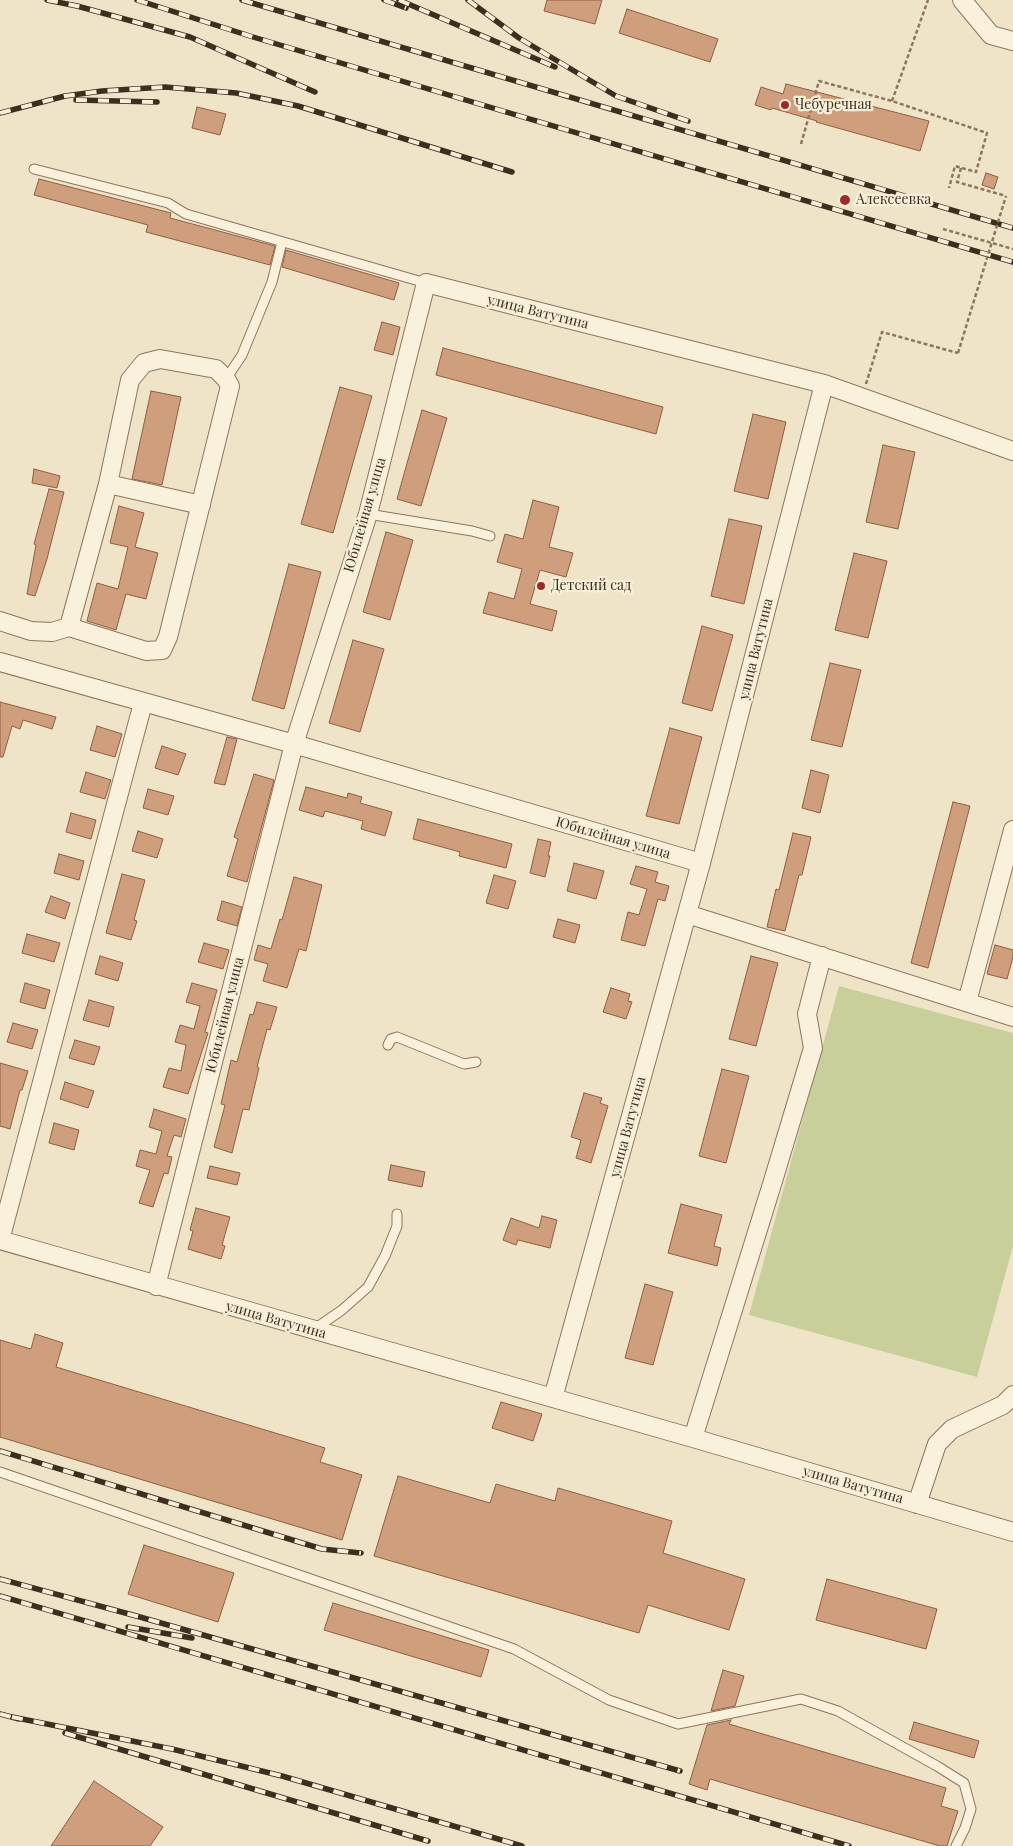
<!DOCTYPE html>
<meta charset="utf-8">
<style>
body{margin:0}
canvas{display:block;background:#f0e4c8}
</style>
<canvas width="1013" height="1846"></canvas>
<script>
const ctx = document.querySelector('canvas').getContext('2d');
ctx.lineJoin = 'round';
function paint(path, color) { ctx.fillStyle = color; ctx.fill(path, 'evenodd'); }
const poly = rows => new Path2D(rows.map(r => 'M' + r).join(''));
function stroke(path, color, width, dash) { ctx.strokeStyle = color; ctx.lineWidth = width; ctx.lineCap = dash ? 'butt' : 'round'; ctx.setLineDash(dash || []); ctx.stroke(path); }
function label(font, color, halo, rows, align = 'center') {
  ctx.font = font + ' "Playfair Display",serif'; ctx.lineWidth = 4.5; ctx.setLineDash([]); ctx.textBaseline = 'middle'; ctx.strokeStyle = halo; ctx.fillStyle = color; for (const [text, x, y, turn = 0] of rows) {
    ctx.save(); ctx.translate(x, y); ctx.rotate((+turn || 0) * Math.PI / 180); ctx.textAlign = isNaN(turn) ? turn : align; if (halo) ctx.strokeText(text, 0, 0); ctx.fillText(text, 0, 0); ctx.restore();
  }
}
const green = poly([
 [839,986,1013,1033,1013,1246,977,1377,749,1315]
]);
const building = poly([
 [547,0,602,0,595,24,544,11,547,0],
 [627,9,718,39,710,62,619,33,627,9],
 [786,84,929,121,920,151,816,122,817,121,772,108,771,110,755,105,761,87,783,94,786,84],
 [197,107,226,114,220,135,192,128,197,107],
 [986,173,998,177,994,189,982,185,986,173],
 [39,179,171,213,170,218,275,246,270,265,146,232,148,225,34,195,39,179],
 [286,250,399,283,394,300,282,267,286,250],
 [382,322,400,327,393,355,374,350,382,322],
 [443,348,663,407,656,434,436,375,443,348],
 [340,387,372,396,333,533,301,524,340,387],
 [151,391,181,397,162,485,132,479,151,391],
 [422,410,447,418,421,506,397,499,422,410],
 [753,414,786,422,768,499,734,491,753,414],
 [883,445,915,452,898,529,866,522,883,445],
 [34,469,60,476,57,488,32,483,34,469],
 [49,489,64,492,47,559,35,596,27,594,36,545,34,544,49,489],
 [533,500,559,507,549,547,573,553,566,577,540,570,530,604,557,611,552,631,483,613,489,592,514,599,522,569,497,562,505,534,523,539,533,500],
 [119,506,144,513,135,547,158,553,146,599,126,594,116,630,87,621,97,583,118,589,128,547,110,543,119,506],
 [729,519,762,526,744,604,711,596,729,519],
 [386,532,413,540,390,620,363,612,386,532],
 [854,553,887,561,868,638,835,630,854,553],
 [289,564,321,572,284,709,252,700,289,564],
 [702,626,733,635,712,711,682,703,702,626],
 [353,640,384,649,360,732,329,723,353,640],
 [830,663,861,670,842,747,811,740,830,663],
 [0,702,56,717,52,729,23,720,20,729,12,726,3,757,0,757,0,702],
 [97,726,122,734,115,757,90,750,97,726],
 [670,728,702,737,679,824,646,816,670,728],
 [227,737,237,739,225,785,214,783,227,737],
 [162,746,186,754,178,775,155,768,162,746],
 [811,770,829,775,820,813,802,808,811,770],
 [86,772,111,780,105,799,80,792,86,772],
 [254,774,274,780,247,882,227,876,238,839,234,837,254,774],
 [306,787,347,798,348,793,362,797,360,803,392,812,385,836,361,829,363,821,325,811,323,817,299,810,306,787],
 [148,789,174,796,168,815,143,808,148,789],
 [953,802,970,806,928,968,911,963,953,802],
 [71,813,96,820,91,839,66,832,71,813],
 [418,819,512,844,506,868,459,856,460,852,413,839,418,819],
 [138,831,163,839,157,858,132,851,138,831],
 [793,833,811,837,802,875,799,875,785,931,767,927,776,889,779,890,793,833],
 [538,839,551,842,548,856,550,856,545,877,530,873,538,839],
 [59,854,84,861,79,880,54,873,59,854],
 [574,863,604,871,596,899,567,891,574,863],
 [636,866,658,872,655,882,669,886,665,901,658,899,645,946,621,940,628,912,639,915,647,889,630,884,636,866],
 [122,874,145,880,134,920,137,921,131,940,106,933,122,874],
 [494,875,516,881,508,909,486,903,494,875],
 [294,877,322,885,306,951,299,949,287,988,263,981,268,964,254,960,258,945,271,949,280,919,282,920,294,877],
 [51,896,70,903,65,919,45,912,51,896],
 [222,901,242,907,237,926,217,920,222,901],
 [558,919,580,925,575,943,553,937,558,919],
 [27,934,60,943,54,962,22,953,27,934],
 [204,943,229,950,223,969,198,962,204,943],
 [995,945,1013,950,1013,957,1007,979,987,974,995,945],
 [100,956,123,963,118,981,95,974,100,956],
 [751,956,778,963,756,1046,729,1039,751,956],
 [25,983,50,990,45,1009,20,1002,25,983],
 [192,983,217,990,205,1032,208,1033,188,1094,163,1087,169,1068,181,1071,186,1045,175,1042,180,1025,194,1029,200,1006,186,1002,192,983],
 [611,988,630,994,628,1001,632,1002,626,1019,603,1012,611,988],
 [89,1000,114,1007,109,1027,83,1020,89,1000],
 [257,1002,277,1007,270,1030,267,1029,257,1067,259,1068,249,1110,243,1109,232,1153,214,1147,225,1105,221,1104,231,1060,237,1062,250,1014,253,1015,257,1002],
 [13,1023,38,1030,32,1049,7,1042,13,1023],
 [75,1040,100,1047,94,1065,69,1058,75,1040],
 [0,1063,28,1071,22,1090,20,1090,10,1129,0,1126,0,1063],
 [722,1069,749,1076,726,1163,699,1156,722,1069],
 [65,1082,94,1091,88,1108,60,1099,65,1082],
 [584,1093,602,1098,600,1103,608,1106,591,1163,576,1158,581,1140,571,1137,584,1093],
 [154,1109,186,1119,181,1137,174,1135,167,1156,172,1157,168,1174,164,1173,153,1207,139,1203,150,1170,136,1166,140,1150,156,1154,162,1131,149,1127,154,1109],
 [54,1123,79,1130,74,1150,49,1143,54,1123],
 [391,1165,425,1172,422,1187,388,1180,391,1165],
 [210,1166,240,1173,237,1185,207,1178,210,1166],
 [681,1204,722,1215,714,1246,721,1248,717,1266,668,1253,681,1204],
 [196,1208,230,1217,222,1245,225,1246,221,1259,188,1249,193,1231,190,1230,196,1208],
 [542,1216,557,1220,550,1248,518,1240,516,1245,503,1240,511,1218,539,1228,542,1216],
 [645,1284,673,1292,653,1365,625,1358,645,1284],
 [35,1334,63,1343,56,1367,325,1448,320,1462,362,1475,342,1540,0,1437,0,1340,31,1349,35,1334],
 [501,1402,542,1414,533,1441,492,1428,501,1402],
 [398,1476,490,1503,496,1484,555,1501,558,1488,672,1521,663,1553,745,1579,729,1630,648,1605,639,1633,374,1556,398,1476],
 [144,1545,234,1573,218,1622,128,1594,144,1545],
 [827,1579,937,1609,926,1649,816,1620,827,1579],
 [333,1603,489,1650,481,1677,324,1630,333,1603],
 [723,1670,744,1676,735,1706,711,1711,723,1670],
 [731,1720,729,1724,946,1788,941,1806,958,1811,947,1846,940,1846,710,1779,707,1790,689,1784,707,1725,731,1720],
 [914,1722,979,1741,974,1758,909,1739,914,1722],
 [94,1781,163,1827,150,1846,51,1846,94,1781]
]);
const path = poly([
 [892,101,928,0],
 [801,144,819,81,892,101,987,133,976,172,955,166,949,188],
 [961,168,957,182,1006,196],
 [943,229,1013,249],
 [866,384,882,332,958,353]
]);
const lane = poly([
 [34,169,168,203,186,214,426,283],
 [226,379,242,355,272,282,282,242],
 [368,514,472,531,490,536],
 [388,1045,391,1039,397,1037,464,1064,476,1062],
 [313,1330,342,1310,368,1287,385,1256,397,1226,397,1214],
 [0,1472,514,1649,609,1700,678,1724,801,1699,838,1711,937,1766,964,1783,971,1809,965,1828,956,1846]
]);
const street = poly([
 [962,0,991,35,1013,41],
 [108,484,201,505],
 [0,621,31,631,52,632,69,627,146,651,162,650,168,637,230,386,226,379,216,369,160,359,144,363,130,380,108,484,69,627],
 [0,662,294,744,701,863],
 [687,914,1013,1017],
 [967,1002,1013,830],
 [0,1240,693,1438,1013,1532],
 [0,1240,143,703],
 [156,1286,294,744,368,514,426,283,824,384,1013,451],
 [553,1398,701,863,824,384],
 [693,1438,773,1181,813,1048,807,1014,822,956],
 [917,1504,937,1444,952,1429,1003,1405,1013,1395]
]);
const rail = poly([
 [47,0,77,6,190,37,315,92],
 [137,0,253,37,1013,262],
 [242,0,1013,228],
 [384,0,406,8],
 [399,0,555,67],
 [468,0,519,38,616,96,688,121],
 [76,100,157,102],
 [0,113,65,96,102,91,165,87,236,93,298,106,512,172],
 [0,1451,322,1549,361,1553],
 [0,1579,140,1617,680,1771],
 [0,1596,849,1846],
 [128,1627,192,1638],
 [0,1714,19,1719],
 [12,1717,172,1749,282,1776,522,1846],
 [65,1733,428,1841]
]);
const pathBridge = poly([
 [958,353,1006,196]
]);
const markers = [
 [785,105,5,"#9e2a2b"],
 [845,200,6,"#9e2a2b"],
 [541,586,5,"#9e2a2b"]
];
const poiNames = [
 ["Чебуречная",795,105],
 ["Алексеевка",856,200],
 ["Детский сад",551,586]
];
const streetNames = [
 ["улица Ватутина",538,312,14],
 ["Юбилейная улица",365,515,-74],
 ["улица Ватутина",756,649,-76],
 ["Юбилейная улица",613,838,16],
 ["Юбилейная улица",225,1015,-76],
 ["улица Ватутина",628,1127,-75],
 ["улица Ватутина",276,1320,16],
 ["улица Ватутина",853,1485,16]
];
paint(green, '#c9cf9b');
paint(building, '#cf9f7d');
stroke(building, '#8d5f41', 1);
stroke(lane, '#8d765c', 11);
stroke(street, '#8d765c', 20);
stroke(path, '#8d765c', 2.5, [4, 2.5]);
stroke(lane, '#faf1dc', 9);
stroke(street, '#faf1dc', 18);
stroke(rail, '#3d2e20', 5.5);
stroke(rail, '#f7eed8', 4, [11]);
stroke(pathBridge, '#8d765c', 2.5, [4, 2.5]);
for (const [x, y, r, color] of markers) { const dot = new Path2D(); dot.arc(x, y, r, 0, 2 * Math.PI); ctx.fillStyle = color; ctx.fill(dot); stroke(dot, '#f7eed8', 2); }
label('14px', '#3d2e20', '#f7eed8', poiNames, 'left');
label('14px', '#3d2e20', '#f7eed8', streetNames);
</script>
